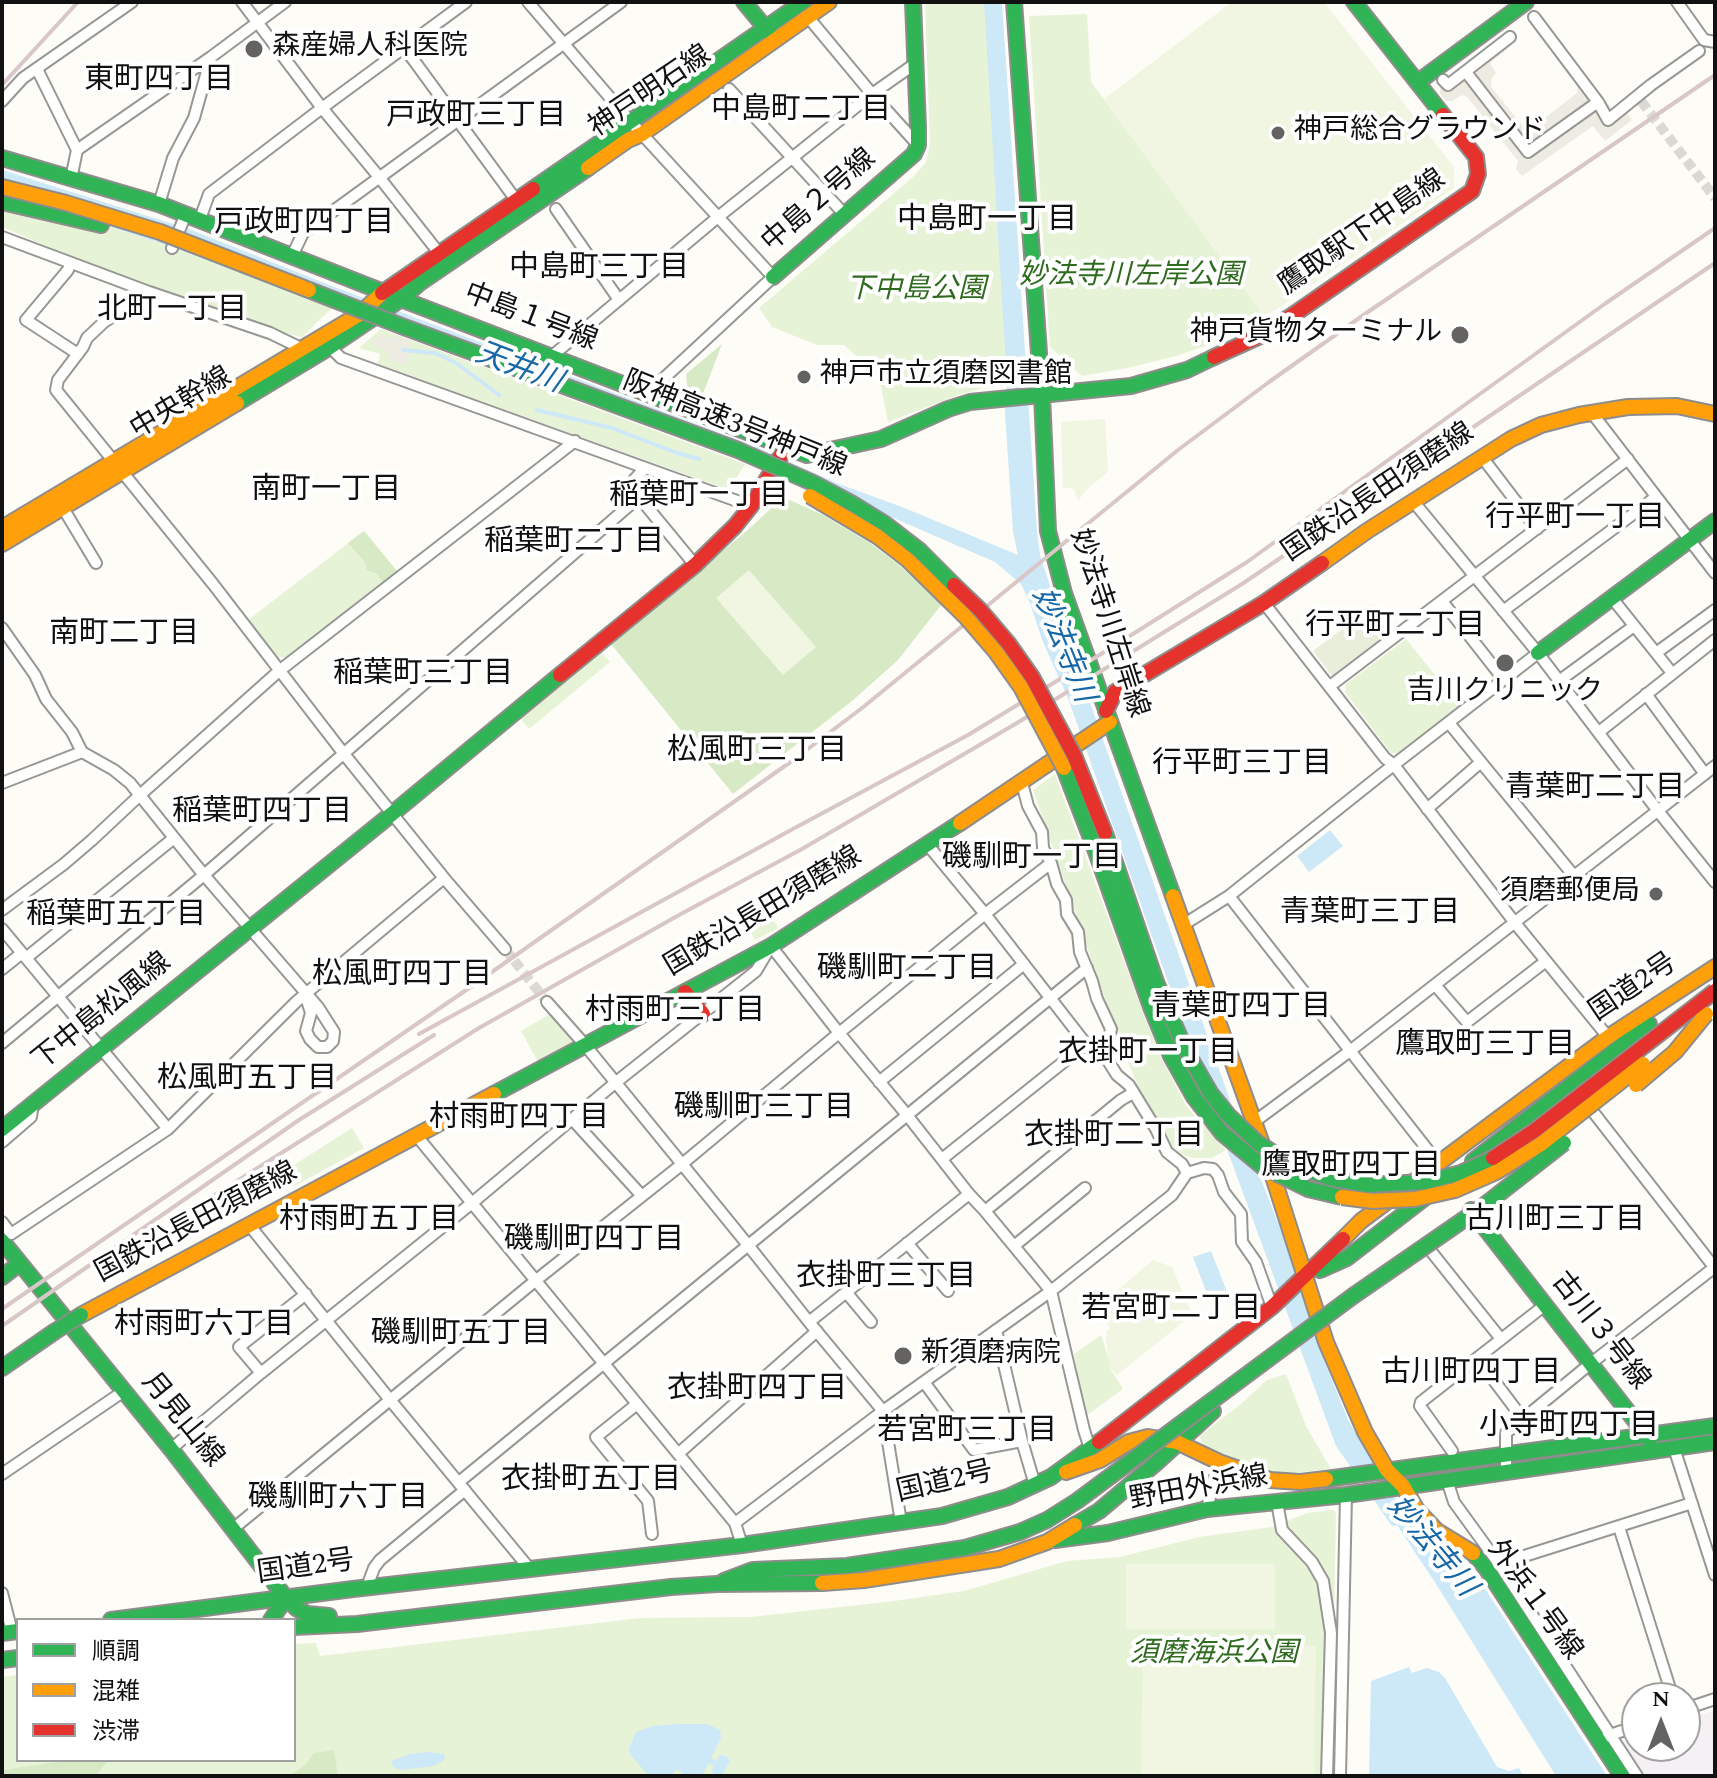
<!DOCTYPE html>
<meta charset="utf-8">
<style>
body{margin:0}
#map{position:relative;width:1717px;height:1778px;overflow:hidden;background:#fdfcf7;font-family:Spectral,"Noto Sans JP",serif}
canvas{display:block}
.frame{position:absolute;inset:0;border:4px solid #111;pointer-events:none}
.legend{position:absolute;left:16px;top:1618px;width:280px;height:144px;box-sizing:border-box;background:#fff;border:2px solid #a0a0a0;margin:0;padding:10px 14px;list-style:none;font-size:24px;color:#111}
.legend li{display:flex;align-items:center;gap:16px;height:40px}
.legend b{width:40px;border:2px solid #a0a0a0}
.north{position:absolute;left:1621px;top:1682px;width:80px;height:80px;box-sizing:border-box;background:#fff;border:2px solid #a0a0a0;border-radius:50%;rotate:0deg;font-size:22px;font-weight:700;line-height:32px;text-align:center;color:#111}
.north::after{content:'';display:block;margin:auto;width:28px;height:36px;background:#646362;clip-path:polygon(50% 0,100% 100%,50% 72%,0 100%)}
</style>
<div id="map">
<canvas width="1717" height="1778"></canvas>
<div class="frame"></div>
<ul class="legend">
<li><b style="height:10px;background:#30b455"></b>順調</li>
<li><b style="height:10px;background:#ff9f0a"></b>混雑</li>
<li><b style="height:10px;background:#e5322d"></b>渋滞</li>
</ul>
<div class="north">N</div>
</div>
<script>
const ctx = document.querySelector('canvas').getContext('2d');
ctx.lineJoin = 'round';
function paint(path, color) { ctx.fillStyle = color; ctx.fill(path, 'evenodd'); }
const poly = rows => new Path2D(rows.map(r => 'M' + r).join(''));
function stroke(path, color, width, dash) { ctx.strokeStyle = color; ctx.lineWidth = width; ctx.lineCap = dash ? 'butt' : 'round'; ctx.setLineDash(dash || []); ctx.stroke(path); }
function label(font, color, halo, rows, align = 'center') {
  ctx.font = font + ' Spectral,"Noto Sans JP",serif'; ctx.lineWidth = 8; ctx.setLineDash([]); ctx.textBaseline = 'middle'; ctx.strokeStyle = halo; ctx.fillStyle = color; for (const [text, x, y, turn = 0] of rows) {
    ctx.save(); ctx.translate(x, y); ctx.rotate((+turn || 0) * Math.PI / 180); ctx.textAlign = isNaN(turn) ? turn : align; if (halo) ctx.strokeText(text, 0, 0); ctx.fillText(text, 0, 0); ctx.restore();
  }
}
const industrial = poly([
 [1715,1710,1715,1776,1633,1776,1612,1744,1637,1736,1637,1746,1685,1746,1685,1720]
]);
const green = poly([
 [925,2,985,2,1010,381,961,394,888,422,881,386,867,366,844,345,817,345,772,327,759,308,913,177,927,161,930,142],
 [1087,14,1091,82,1265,317,1220,341,1176,356,1128,368,1082,376,1050,347,1029,16],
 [2,191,101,222,334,306,302,337,280,332,157,288,118,277,2,227],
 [381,329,745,464,729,490,378,364,380,354,359,348],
 [364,531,397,571,287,657,277,657,248,620],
 [1406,639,1460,706,1400,753,1391,753,1345,692,1346,684],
 [598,648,610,662,529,729,517,714],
 [1055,774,1144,1015,1160,1056,1187,1107,1226,1150,1212,1158,1193,1158,1181,1154,1170,1145,1146,1105,1122,1048,1033,790],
 [760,894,778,928,755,940,737,906],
 [550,1014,576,1043,538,1062,521,1031],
 [352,1128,364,1148,293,1187,285,1176,286,1170],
 [1101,1335,1109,1359,1111,1370,1123,1389,1086,1416,1074,1354],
 [1286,1374,1306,1426,1331,1469,1271,1475,1205,1448,1199,1436,1241,1404,1267,1380],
 [1334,1510,1336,1514,1331,1776,2,1776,2,1677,18,1675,18,1760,294,1760,294,1644,316,1643,320,1656,640,1618,751,1617,894,1601,964,1591,1067,1561,1120,1557,1199,1537,1272,1527,1307,1513]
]);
const forest = poly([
 [722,344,701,399,688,394,686,374],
 [783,497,823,515,870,543,899,565,942,604,898,660,852,701,733,794,611,644,750,528],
 [364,531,397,571,383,582,377,574,367,570,365,562,348,543],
 [334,1750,338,1776,290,1776,306,1764,314,1753],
 [71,1760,108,1760,96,1776,49,1776,48,1773,38,1776,2,1776,2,1770]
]);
const cemetery = poly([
 [1374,605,1394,631,1333,677,1313,651]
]);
const pitch = poly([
 [1232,2,1324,2,1454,167,1454,188,1265,317,1104,99],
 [1105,419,1108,472,1087,489,1078,501,1074,489,1063,487,1061,422],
 [749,570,816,647,783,675,716,598],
 [1153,1260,1172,1267,1192,1315,1117,1375,1111,1369,1106,1341,1106,1332,1110,1328,1097,1308],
 [1126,1564,1275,1564,1275,1629,1126,1629],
 [1143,1643,1316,1646,1314,1776,1141,1776]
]);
const plaza = poly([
 [1535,10,1612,109,1648,82,1656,91,1626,112,1632,120,1605,141,1593,126,1522,176,1516,169,1518,161,1467,97,1462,95,1452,101,1446,101,1440,94,1440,83,1500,37,1505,35,1512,38,1512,45,1491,62,1491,65,1496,73,1492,78,1491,83,1492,88,1522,125,1527,128,1536,125,1577,93,1578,83,1528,20,1530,14],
 [381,334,392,339,400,338,410,341,411,352,408,359,404,363,397,362,387,356,387,351,371,343]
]);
const water = poly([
 [984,2,1002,2,1037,532,1040,555,1064,629,1232,1106,1289,1251,1322,1355,1348,1420,1398,1503,1415,1526,1466,1565,1476,1575,1607,1776,1556,1776,1438,1587,1397,1525,1392,1526,1336,1446,1228,1152,1068,698,1043,642,1030,603,1021,584,995,562,889,516,178,249,2,191,2,170,189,229,337,288,752,445,839,484,902,507,1018,555,1013,532,1005,413,1007,383],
 [1330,830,1343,846,1309,872,1297,856],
 [1211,1251,1227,1292,1209,1299,1193,1257],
 [1409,1667,1412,1673,1427,1668,1439,1672,1445,1678,1497,1767,1509,1771,1519,1768,1523,1776,1369,1776,1371,1681],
 [681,1724,707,1724,720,1730,721,1738,711,1758,716,1761,720,1755,723,1755,728,1758,730,1761,722,1775,718,1776,712,1772,713,1765,709,1763,701,1776,685,1776,679,1770,674,1771,672,1776,649,1776,630,1754,629,1749,636,1732,653,1726],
 [428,1752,444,1754,445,1759,434,1766,401,1770,393,1767,391,1761,410,1754]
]);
const stream = poly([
 [403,350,435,353,456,363,499,395],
 [537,410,612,428,677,453,699,459]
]);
const streetTunnel = poly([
 [1641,101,1715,198],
 [505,949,547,1002]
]);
const street = poly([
 [242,2,322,108,379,177,439,253],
 [528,2,630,121,773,277,648,393],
 [1677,2,1704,40,1715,42],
 [808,17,872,94,918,145],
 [1534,17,1598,102],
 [404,47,516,200],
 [37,69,77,150,71,179],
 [1466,72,1528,152,1598,102,1608,120,1651,85,1699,51],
 [1443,80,1448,85,1510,37],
 [729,89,845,215],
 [2,101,23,78,132,2],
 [77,150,211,57,285,2],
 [159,204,173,158,194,118,211,57],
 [556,209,619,300],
 [200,219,209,194,322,108,466,2],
 [2,237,149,292,270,333,303,349],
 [172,248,183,221],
 [292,256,303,233,621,2],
 [70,263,68,270,26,320,78,354],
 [149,292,104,322,87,338,83,347,58,380,56,390,213,584,344,754,444,878,505,949],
 [330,347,341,358,751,506],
 [552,356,718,217,872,94,916,63],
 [1592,413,1715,573],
 [1482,457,1537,529],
 [645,468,634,480,639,497,695,565],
 [1413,501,1538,653,1658,811,1715,882],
 [63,508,96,563],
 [1612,598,1672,673],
 [1442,601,1504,680],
 [1264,603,1385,758,1394,765,1515,923,1608,1037],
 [1503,611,1656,497],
 [2,628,35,675,46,699,72,732,82,752,114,770,130,783,204,875,318,1007,334,1032,333,1041,327,1047,318,1047,310,1039,306,1031,311,1013,305,994],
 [1656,653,1715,610],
 [1559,681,1634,626],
 [1330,686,1628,459],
 [1646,694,1705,774],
 [1449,723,1574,876],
 [1599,732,1715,640],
 [2,783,82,752],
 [1022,783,1028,806,1042,832,1043,848,1051,863,1057,884,1066,900,1067,914,1078,932,1080,952,1092,981,1097,999,1111,1029,1105,1056],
 [1427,809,1481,762],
 [927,844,985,914,1086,1044,1105,1056,1117,1075,1129,1085,1156,1129,1167,1152,1182,1164,1187,1173],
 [1229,896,1438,1163],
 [2,910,64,864,92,840,140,795,279,671,575,441],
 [1183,925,1229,896,1382,774,1538,653],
 [2,929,168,1129],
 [26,958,174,838],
 [2,969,22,953],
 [1435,985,1467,1022,1546,961],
 [547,1002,585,1045,748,1245,809,1322,883,1411,901,1522],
 [2,1043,204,875,639,497],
 [879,1082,1024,964],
 [1594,1113,1714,1267],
 [572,1119,642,1196],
 [1254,1122,1350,1051,1715,766],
 [416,1135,735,1523,742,1545],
 [2,1142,31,1117,33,1103],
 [942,1159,1086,1044],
 [1187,1173,1204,1168,1213,1169,1218,1175,1224,1192,1241,1214,1242,1242,1256,1262,1272,1307],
 [985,1211,1121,1100,1133,1093],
 [2,1222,11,1234,168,1129,297,1001,444,878],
 [250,1226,391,1401,529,1568],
 [907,1243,948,1291],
 [1426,1245,1501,1339],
 [1014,1246,1085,1188],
 [846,1292,871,1322],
 [809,1322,969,1194],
 [996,1330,1022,1441,1035,1485],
 [1477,1358,1523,1419],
 [261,1373,239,1347,306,1294],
 [924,1382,974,1450,1022,1441],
 [637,1404,596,1437,648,1501,652,1534],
 [1674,1448,1715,1575],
 [171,1449,261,1373,472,1203,615,1083,756,971,771,946,839,1033,907,1115,969,1194,985,1211,1051,1291,1084,1430,1090,1449],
 [1452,1451,1420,1406,1421,1402,1545,1305],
 [679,1453,817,1331],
 [1506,1472,1506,1433,1590,1364,1715,1267],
 [2,1474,124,1391],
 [1447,1480,1454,1502,1499,1564,1637,1776],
 [459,1482,1087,968],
 [1277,1502,1282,1530,1312,1562,1323,1581,1331,1633,1327,1776],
 [1207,1509,1219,1462],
 [735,1523,883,1411,1051,1291,1172,1195,1187,1173],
 [1619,1527,1673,1698],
 [234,1528,535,1281,681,1165,839,1033,985,914,1051,863],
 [1499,1564,1692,1503],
 [367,1587,374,1568,380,1560,465,1490],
 [2,1593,12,1632],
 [1685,1709,1715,1699],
 [1607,1736,1637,1726],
 [1340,1776,1346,1495]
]);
const fast = poly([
 [744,2,772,36],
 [1014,2,1042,395,1048,531,1064,593,1173,896],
 [1354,2,1443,115],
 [1418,82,1526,2],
 [2,158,159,204,401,299,421,282,588,168],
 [533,189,803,2],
 [2,202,101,225],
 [773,277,914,154,918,145,918,128,913,2],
 [237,403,330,347,401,299,807,455,881,439,948,409,970,402,1131,386,1187,370,1214,357],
 [1538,653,1715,521],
 [494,1094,771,946,960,823],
 [2,1129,393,813,560,675],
 [1473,1161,1649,1024],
 [1471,1210,1650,1440],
 [2,1241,171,1449,286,1598],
 [1320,1270,1347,1258,1431,1193],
 [2,1277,19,1264],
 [2,1368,54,1332],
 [1326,1479,1715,1426],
 [1075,1525,1099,1511,1156,1463,1213,1411],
 [1055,1540,1108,1533,1207,1509,1346,1495,1715,1442],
 [1473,1553,1486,1568,1622,1776],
 [724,1581,753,1570,847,1566,965,1548],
 [111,1620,353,1589,742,1545,942,1516,1008,1497,1051,1477,1099,1442],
 [271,1620,286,1598,296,1608,307,1614,329,1616],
 [294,1627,357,1624,671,1587,717,1584,822,1583],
 [2,1633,18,1631],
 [2,1660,18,1658]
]);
const slow = poly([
 [588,168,628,140,642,134,829,2],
 [2,528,360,314,382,293],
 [2,544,237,403],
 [1322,563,1367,531,1511,439,1541,425,1579,415,1628,407,1677,406,1715,414],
 [960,823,1110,722],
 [1173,896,1262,1144],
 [1270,1167,1326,1342,1365,1432,1387,1470,1403,1486,1417,1510,1437,1531,1473,1553],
 [1343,1239,1361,1221,1608,1037,1715,967],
 [81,1315,494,1094],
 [1066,1472,1100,1460,1129,1442,1148,1437,1177,1442,1219,1462,1270,1480,1300,1482,1326,1479],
 [822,1583,864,1580,999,1559,1047,1542,1075,1525]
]);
const jam = poly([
 [382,293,533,189],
 [1214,357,1258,337,1290,317,1472,191,1478,174,1476,157,1443,115],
 [560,675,695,565,735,526,751,506,786,447],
 [1106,711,1115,692,1264,603,1322,563],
 [685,992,703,1014],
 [1099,1442,1272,1307,1343,1239]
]);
const rail = poly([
 [2,85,78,2],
 [419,1034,791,830,968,735,1106,651,1247,562,1606,303,1715,228],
 [177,1219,479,1028,679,915,802,849,1017,723,1242,584,1715,263],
 [2,1309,472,986,792,761,862,708,1178,450,1269,382,1365,314,1715,75],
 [2,1326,299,1120,434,1035]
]);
const fastBridge = poly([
 [309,290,404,327,738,450,813,483,851,503,885,524,920,551,954,585],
 [1064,768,1094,846,1151,1007,1171,1056,1194,1097,1222,1133,1263,1167,1308,1189,1342,1197],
 [1105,833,1156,982,1185,1049,1211,1094,1228,1115,1258,1143,1288,1162,1329,1178,1368,1185,1425,1182,1461,1173,1493,1158],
 [54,1332,81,1315],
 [965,1548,1020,1532,1047,1520,1077,1501,1353,1296,1482,1207,1564,1143]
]);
const slowBridge = poly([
 [2,187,66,203,160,232,309,290],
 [810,496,877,536,908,560,965,616,996,652,1021,687,1064,768],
 [1636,1085,1675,1052,1706,1014],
 [1342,1197,1373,1201,1415,1199,1455,1190,1496,1172,1541,1144,1643,1064]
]);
const jamBridge = poly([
 [954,585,980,610,1008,643,1032,677,1074,755,1105,833],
 [1493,1158,1534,1131,1715,991]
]);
const markers = [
 [254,49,10,"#646362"],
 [1278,133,8,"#646362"],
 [1460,335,10,"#646362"],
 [804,377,8,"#646362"],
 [1505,663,10,"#646362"],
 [1656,894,8,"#646362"],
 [903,1356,10,"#646362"]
];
const poiNames = [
 ["森産婦人科医院",272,49],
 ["神戸総合グラウンド",1294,133],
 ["神戸貨物ターミナル",1442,335,"right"],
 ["神戸市立須磨図書館",820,377],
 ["吉川クリニック",1505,694,"center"],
 ["須磨郵便局",1640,894,"right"],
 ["新須磨病院",921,1356]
];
const streetNames = [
 ["神戸明石線",651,93,-34],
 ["中島２号線",820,202,-41],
 ["鷹取駅下中島線",1363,234,-35],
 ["中島１号線",530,319,21],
 ["中央幹線",182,405,-31],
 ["阪神高速3号神戸線",734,426,22],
 ["国鉄沿長田須磨線",1379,494,-34],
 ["妙法寺川左岸線",1107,624,72],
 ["国鉄沿長田須磨線",764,913,-31],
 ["国道2号",1634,989,-34],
 ["下中島松風線",103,1013,-39],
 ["国鉄沿長田須磨線",197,1224,-28],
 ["古川３号線",1599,1332,52],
 ["月見山線",181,1421,51],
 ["国道2号",945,1484,-13],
 ["野田外浜線",1199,1490,-10],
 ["国道2号",306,1569,-8],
 ["外浜１号線",1533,1601,54]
];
const parkNames = [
 ["妙法寺川左岸公園",1131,278],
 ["下中島公園",916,292],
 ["須磨海浜公園",1214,1656]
];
const neighbourhoodNames = [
 ["東町四丁目",159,82],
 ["中島町二丁目",801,112],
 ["戸政町三丁目",476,118],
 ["中島町一丁目",987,222],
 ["戸政町四丁目",304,225],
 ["中島町三丁目",599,270],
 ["北町一丁目",172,312],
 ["南町一丁目",326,492],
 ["稲葉町一丁目",699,498],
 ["行平町一丁目",1575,520],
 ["稲葉町二丁目",574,544],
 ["行平町二丁目",1395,628],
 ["南町二丁目",124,636],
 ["稲葉町三丁目",423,676],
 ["松風町三丁目",757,753],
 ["行平町三丁目",1242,766],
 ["青葉町二丁目",1595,790],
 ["稲葉町四丁目",262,814],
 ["磯馴町一丁目",1032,860],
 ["青葉町三丁目",1370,915],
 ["稲葉町五丁目",116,917],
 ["磯馴町二丁目",907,971],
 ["松風町四丁目",402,977],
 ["青葉町四丁目",1241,1009],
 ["村雨町三丁目",675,1013],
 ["鷹取町三丁目",1485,1047],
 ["衣掛町一丁目",1148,1055],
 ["松風町五丁目",247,1081],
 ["磯馴町三丁目",764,1110],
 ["村雨町四丁目",519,1120],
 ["衣掛町二丁目",1114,1138],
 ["鷹取町四丁目",1351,1168],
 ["村雨町五丁目",369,1222],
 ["古川町三丁目",1555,1222],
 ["磯馴町四丁目",594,1242],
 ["衣掛町三丁目",886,1279],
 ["若宮町二丁目",1171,1311],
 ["村雨町六丁目",204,1327],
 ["磯馴町五丁目",461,1336],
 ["古川町四丁目",1471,1375],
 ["衣掛町四丁目",757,1391],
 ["小寺町四丁目",1569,1428],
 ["若宮町三丁目",967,1433],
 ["衣掛町五丁目",591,1482],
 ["磯馴町六丁目",338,1500]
];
const waterNames = [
 ["天井川",518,370,21],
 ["妙法寺川",1061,646,68],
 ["妙法寺川",1430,1548,50]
];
paint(industrial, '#f5f0f3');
paint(green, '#e7f3d7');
paint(forest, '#d8eac5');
paint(cemetery, '#e9eedb');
paint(pitch, '#f0f6e1');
paint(plaza, '#edebe2');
paint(water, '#cde8f7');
stroke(stream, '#cde8f7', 4);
stroke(streetTunnel, '#dad9d4', 10, [10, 5]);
stroke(street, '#979795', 14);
stroke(fast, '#8e8d8b', 18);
stroke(slow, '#8e8d8b', 18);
stroke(jam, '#8e8d8b', 18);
stroke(street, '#fffffe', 10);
stroke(fast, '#30b455', 14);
stroke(slow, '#ff9f0a', 14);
stroke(jam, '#e5322d', 14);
stroke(rail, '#d9c6c7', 4);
stroke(fastBridge, '#8e8d8b', 18, []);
stroke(slowBridge, '#8e8d8b', 18, []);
stroke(jamBridge, '#8e8d8b', 18, []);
stroke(fastBridge, '#30b455', 14);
stroke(slowBridge, '#ff9f0a', 14);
stroke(jamBridge, '#e5322d', 14);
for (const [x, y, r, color] of markers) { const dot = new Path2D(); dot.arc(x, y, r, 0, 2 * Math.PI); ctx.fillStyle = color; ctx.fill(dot); stroke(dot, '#fff', 3); }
label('28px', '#111', '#fff', poiNames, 'left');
label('28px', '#111', '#fff', streetNames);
label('italic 28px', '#2f6b1f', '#fff', parkNames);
label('30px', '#111', '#fff', neighbourhoodNames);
label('italic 30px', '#1768a6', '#fff', waterNames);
</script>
